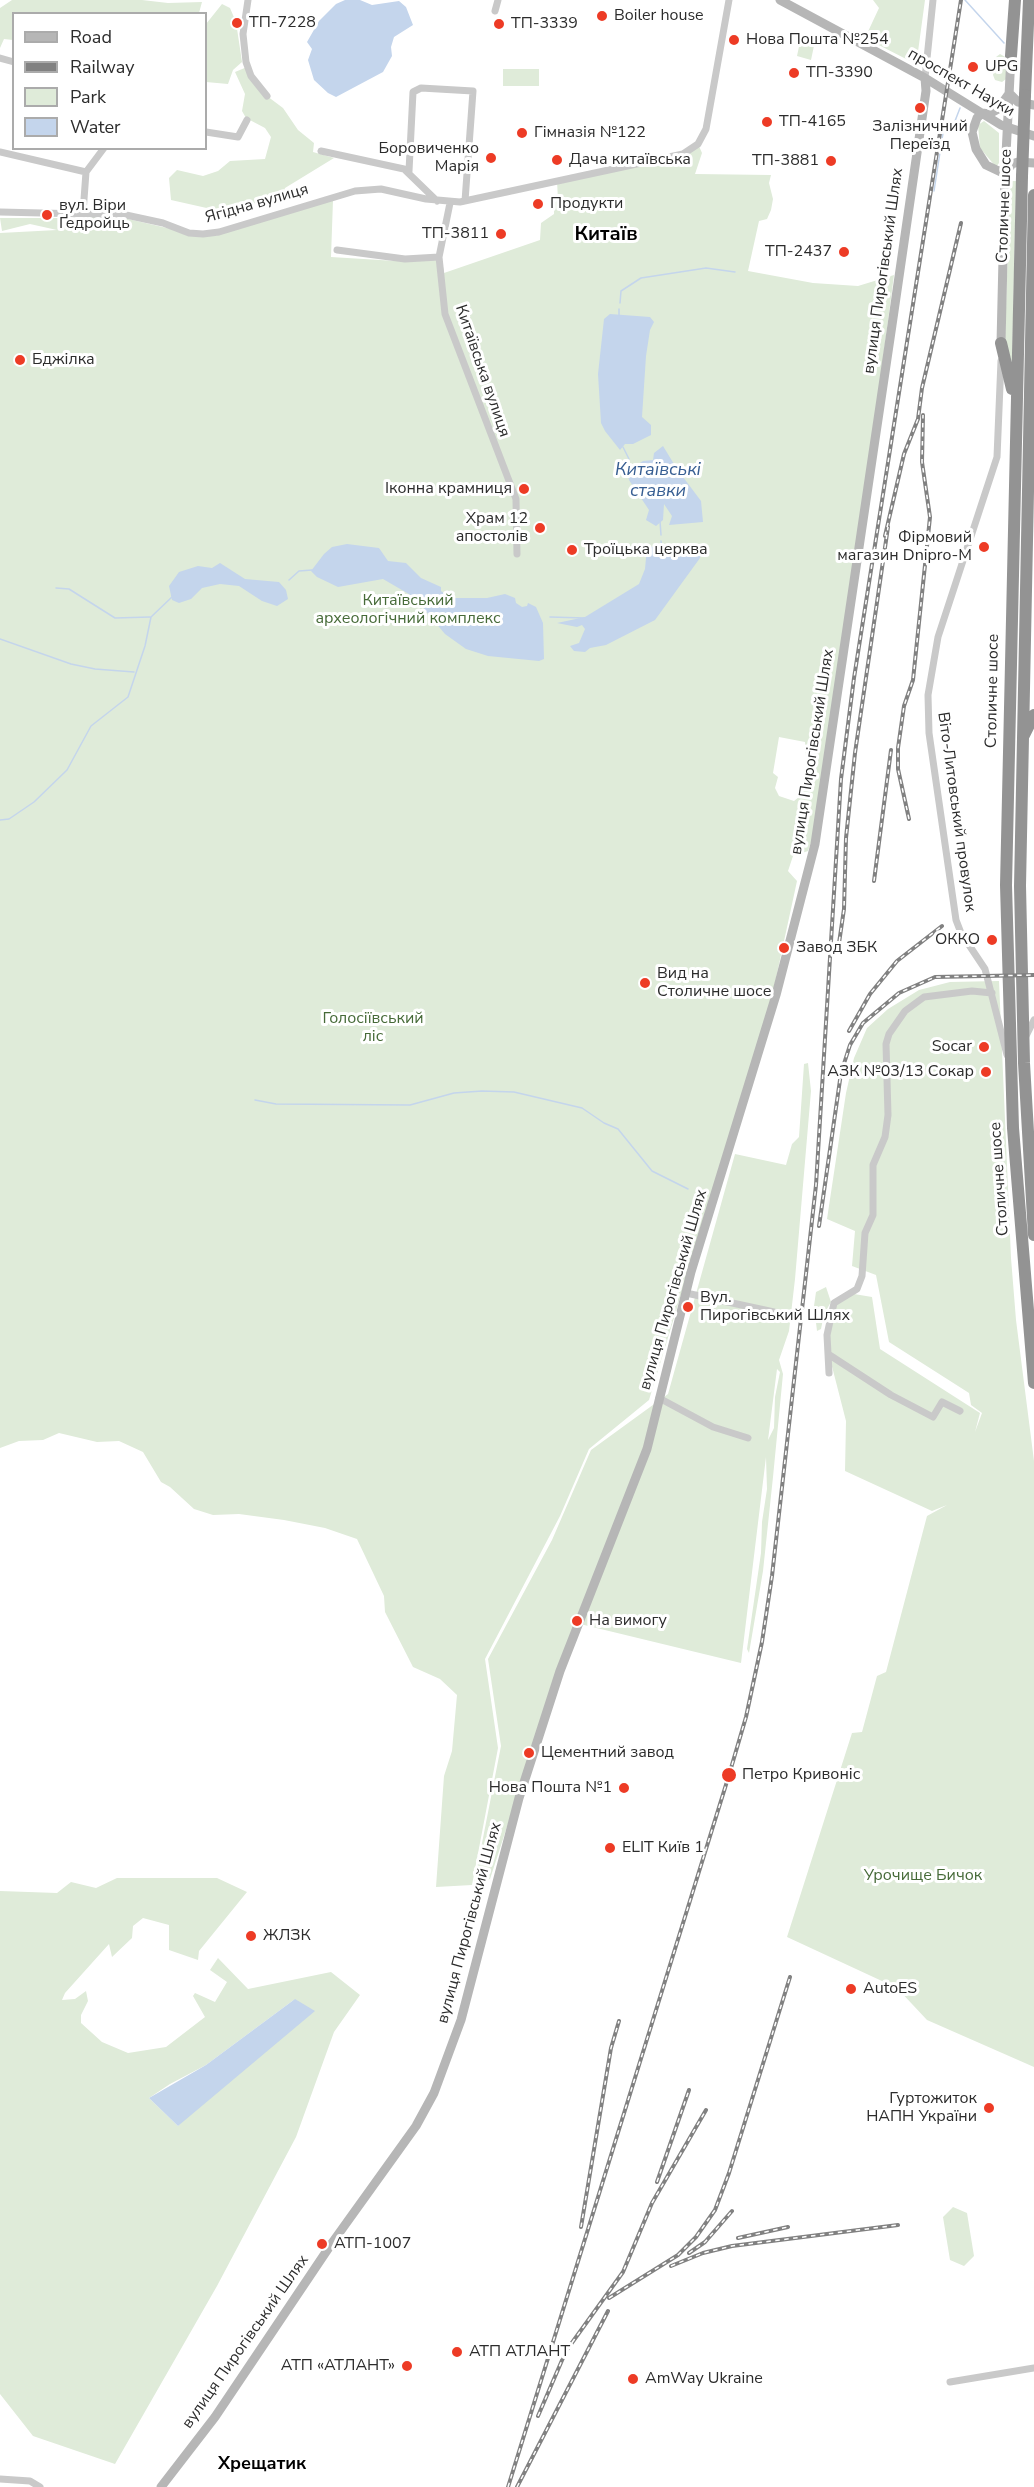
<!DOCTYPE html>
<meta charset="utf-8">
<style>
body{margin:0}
#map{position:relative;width:1034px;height:2487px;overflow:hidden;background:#fff;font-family:"Nunito Sans",sans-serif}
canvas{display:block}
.legend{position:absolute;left:12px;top:12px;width:195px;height:138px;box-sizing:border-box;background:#fff;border:2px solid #ababab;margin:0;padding:8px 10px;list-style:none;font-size:18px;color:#2c2c2c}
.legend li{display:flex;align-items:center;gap:12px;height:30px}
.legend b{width:30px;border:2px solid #ababab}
</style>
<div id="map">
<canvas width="1034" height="2487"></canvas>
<ul class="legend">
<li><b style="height:8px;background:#b6b6b6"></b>Road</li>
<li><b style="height:8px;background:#818181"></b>Railway</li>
<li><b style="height:16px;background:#dfebd9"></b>Park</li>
<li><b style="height:16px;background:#c4d5ec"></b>Water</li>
</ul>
</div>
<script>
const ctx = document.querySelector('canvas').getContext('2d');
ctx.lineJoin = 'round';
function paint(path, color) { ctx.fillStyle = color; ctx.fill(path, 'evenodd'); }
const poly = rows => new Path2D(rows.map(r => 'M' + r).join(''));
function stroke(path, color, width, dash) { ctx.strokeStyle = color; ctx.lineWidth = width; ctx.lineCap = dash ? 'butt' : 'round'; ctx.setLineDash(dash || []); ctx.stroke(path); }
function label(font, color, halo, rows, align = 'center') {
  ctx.font = font + ' "Nunito Sans",sans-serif'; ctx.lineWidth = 6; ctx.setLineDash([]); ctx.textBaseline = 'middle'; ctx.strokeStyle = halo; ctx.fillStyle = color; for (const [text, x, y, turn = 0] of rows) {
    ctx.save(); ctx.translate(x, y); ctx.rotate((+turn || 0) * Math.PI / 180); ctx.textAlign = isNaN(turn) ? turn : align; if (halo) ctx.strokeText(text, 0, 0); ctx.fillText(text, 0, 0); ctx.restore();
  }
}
const green = poly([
 [12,0,142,0,168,3,202,2,199,13,14,14,13,40,4,39,0,48,0,8],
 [873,0,925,0,917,59,910,61,865,38,879,8],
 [222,4,230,8,236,22,242,62,233,70,228,84,206,82,206,24],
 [801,37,815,41,811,60,797,56],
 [1000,54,1007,58,1006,79,1002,82,995,80,993,75,996,57],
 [247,67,267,96,283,108,298,130,314,143,313,152,334,158,285,188,282,197,220,211,171,200,169,178,177,170,203,176,218,171,230,161,265,159,271,137,265,128,246,118,242,111,245,94,235,72],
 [503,69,539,69,539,86,503,86],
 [984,121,999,133,999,163,996,167,980,148,978,125],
 [698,144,702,153,695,174,771,175,769,183,773,199,771,210,767,219,759,221,748,271,813,283,858,286,894,275,840,688,816,828,808,851,793,856,788,871,797,881,773,992,649,1400,589,1449,560,1516,485,1659,498,1748,472,1885,436,1887,444,1776,452,1751,457,1695,440,1679,413,1667,385,1612,384,1596,357,1539,325,1528,284,1520,239,1514,213,1515,194,1509,170,1487,161,1482,143,1452,119,1441,97,1442,59,1433,43,1440,19,1441,0,1448,0,233,57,230,30,224,2,231,0,218,76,218,76,228,62,230,80,229,79,216,128,219,202,236,215,236,333,200,331,257,396,261,442,260,444,273,540,240,541,223,554,214,554,203,558,200,557,181,683,154],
 [779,737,805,742,807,770,799,797,794,801,779,796,775,788,778,777,773,773],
 [1010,181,1016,181,1012,363,1005,340],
 [999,981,1011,1258,1016,1320,1034,1461,1034,2067,927,2020,897,1988,787,1937,852,1733,862,1732,877,1676,886,1672,927,1516,947,1505,932,1511,845,1471,846,1421,826,1343,837,1302,854,1294,872,1297,880,1349,980,1413,975,1432,982,1413,971,1405,969,1393,889,1342,876,1275,852,1266,855,1231,827,1219,846,1093,854,1058,867,1028,888,1009,919,990,950,982],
 [808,1063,811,1091,795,1279,789,1331,779,1360,783,1374,773,1477,763,1571,749,1653,747,1649,761,1553,762,1522,767,1489,766,1457,741,1663,576,1623,558,1670,490,1879,474,1884,501,1746,488,1659,552,1540,591,1450,668,1394,735,1154,786,1165,792,1144,799,1137,804,1064],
 [777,1369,780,1372,775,1397,774,1428,768,1440],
 [826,1287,831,1302,824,1314,821,1329,817,1331,814,1306,816,1292],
 [117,1878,217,1878,247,1892,199,1951,198,1960,169,1950,169,1925,143,1918,133,1926,132,1938,112,1957,109,1944,65,1993,62,2000,75,1999,86,1991,88,2001,81,2015,81,2023,102,2042,128,2053,166,2047,205,2017,193,1996,195,1993,215,2002,227,1982,210,1970,218,1958,248,1989,331,1972,360,1995,334,2032,296,2137,217,2286,115,2464,33,2436,0,2394,0,1891,57,1893,71,1882,96,1888],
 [295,1999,178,2126,149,2098,170,2084,206,2065],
 [953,2207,967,2213,974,2256,964,2266,950,2260,943,2217]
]);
const water = poly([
 [345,0,360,0,372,5,399,1,406,7,413,25,394,37,391,47,392,56,383,72,336,97,328,93,314,80,308,60,312,49,307,42,319,21,336,4],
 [610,314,650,317,654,322,650,330,646,356,642,417,651,425,651,435,633,444,625,444,620,450,605,431,601,423,598,374,604,319],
 [663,446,677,469,701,501,703,522,669,525,672,516,664,504,663,520,656,526,646,520,649,510,629,480,627,471,643,461,653,460,654,453],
 [347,544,379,548,388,561,406,563,421,578,441,587,441,591,450,598,487,598,505,594,515,598,516,603,522,607,527,606,528,603,536,607,543,623,544,659,539,661,488,656,466,649,445,634,414,597,383,579,338,587,317,577,311,571,324,554,332,547],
 [696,545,701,551,700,558,655,620,606,645,590,648,585,652,574,651,570,646,579,643,585,629,582,625,577,627,557,623,585,617,639,584,645,569,647,547],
 [220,563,245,579,279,582,286,590,288,599,277,606,262,601,239,586,220,584,202,588,191,599,179,603,172,600,169,586,179,572,198,566,212,568],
 [295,1999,315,2011,178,2126,149,2098,206,2065]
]);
const stream = poly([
 [965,0,1004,43],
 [955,121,960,108],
 [945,124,954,124],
 [944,131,949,124],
 [934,191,943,133],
 [620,303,621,291,641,278,706,268,735,272],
 [619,315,619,309],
 [623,447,629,459],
 [660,521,661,535],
 [661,541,662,548],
 [289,580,299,571,312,570],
 [56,588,69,589,115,618,150,617],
 [550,617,585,618],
 [0,639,71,664,95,669,134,672],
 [0,820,9,819,34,802,67,770,91,726,128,697,145,646,151,617,173,596],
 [255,1100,276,1104,410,1105,454,1093,482,1091,514,1092,582,1108,604,1123,618,1129,652,1171,688,1189]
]);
const street = poly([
 [248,0,243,34,246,62,251,76,267,96],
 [495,11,498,0],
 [0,58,14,62],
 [925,78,933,0],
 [206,132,238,137,247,120],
 [321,151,404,169,437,201],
 [0,152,86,172],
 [409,171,413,92,421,88,473,91,465,201],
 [450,203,439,257,445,314,516,499,517,554],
 [0,212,126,215,163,223,189,233,203,234,219,232,355,191,381,189,426,199,460,202,683,154,698,144,706,129,729,0],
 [83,213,86,172,104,148],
 [337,250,405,259,439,257],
 [1001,361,997,457,938,637,928,695,929,733,956,920,961,933,985,969,1007,1055],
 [1026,1036,1034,1020],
 [686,1293,774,1312],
 [828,1354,829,1373],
 [659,1398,713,1427,748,1438],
 [960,1411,942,1402,933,1417,891,1395,828,1354,827,1335,834,1303,857,1289,862,1276,865,1233,873,1215,873,1165,885,1137,888,1115,886,1044,889,1034,905,1011,924,997,972,991,992,993],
 [950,2382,1034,2368],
 [0,2479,30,2481,40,2487]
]);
const secondary = poly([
 [780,0,925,78,1001,125,1034,136],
 [1009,93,1018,102,1034,105],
 [1006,172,1012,164,1018,162,1034,163],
 [1005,174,986,165,976,149,972,132,977,118,982,113,989,114,998,109,1008,95],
 [1001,343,1005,174,1011,56],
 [161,2487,215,2417,332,2243,416,2126,434,2093,461,2020,519,1798,560,1671,647,1449,691,1272,776,995,815,844,892,325,926,91,925,78]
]);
const highway = poly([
 [1011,56,1015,0],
 [1025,95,1029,0],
 [1022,176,1006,885,1013,1128,1034,1383],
 [1034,195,1020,886,1024,1063,1034,1235],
 [1001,343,1012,389],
 [1024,735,1034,715]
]);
const rail = poly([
 [885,536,904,454,918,419,922,388,961,223],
 [909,819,898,769,898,748,904,706,913,680,930,517,922,462,923,415],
 [874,881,891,750],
 [838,950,844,909,846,838,855,753,888,527],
 [849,1031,870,994,897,961,942,926],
 [819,1226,841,1073,850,1045,863,1023,899,993,935,977,1034,975],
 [657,2182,689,2090],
 [581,2227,611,2048,619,2021],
 [738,2238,788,2227],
 [689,2253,705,2242,732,2211],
 [671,2266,703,2253,732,2246,898,2225],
 [609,2298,678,2255,696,2237,715,2210,729,2173,790,1977],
 [538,2416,566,2351,623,2272,652,2203,706,2110],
 [508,2487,729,1775,746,1717,762,1642,772,1576,816,1185,841,779,854,678,961,0],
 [517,2487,608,2311]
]);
const highwayBridge = poly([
 [1022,176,1025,95]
]);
const markers = [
 [602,16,6,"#ed3b25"],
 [237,23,6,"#ed3b25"],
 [499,24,6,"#ed3b25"],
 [734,40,6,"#ed3b25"],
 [973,67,6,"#ed3b25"],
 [794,73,6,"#ed3b25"],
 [920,108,6,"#ed3b25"],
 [767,122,6,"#ed3b25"],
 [522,133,6,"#ed3b25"],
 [491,158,6,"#ed3b25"],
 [557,160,6,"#ed3b25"],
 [831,161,6,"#ed3b25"],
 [538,204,6,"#ed3b25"],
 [47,215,6,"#ed3b25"],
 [501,234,6,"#ed3b25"],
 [844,252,6,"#ed3b25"],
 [20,360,6,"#ed3b25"],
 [524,489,6,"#ed3b25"],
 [540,528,6,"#ed3b25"],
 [984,547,6,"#ed3b25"],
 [572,550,6,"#ed3b25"],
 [992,940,6,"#ed3b25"],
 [784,948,6,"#ed3b25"],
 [645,983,6,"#ed3b25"],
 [984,1047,6,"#ed3b25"],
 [986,1072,6,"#ed3b25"],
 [688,1307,6,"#ed3b25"],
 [577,1621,6,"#ed3b25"],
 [529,1753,6,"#ed3b25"],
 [729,1775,8,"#ed3b25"],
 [624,1788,6,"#ed3b25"],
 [610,1848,6,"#ed3b25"],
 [251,1936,6,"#ed3b25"],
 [851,1989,6,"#ed3b25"],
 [989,2108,6,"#ed3b25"],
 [322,2244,6,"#ed3b25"],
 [457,2352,6,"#ed3b25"],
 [407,2366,6,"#ed3b25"],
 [633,2379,6,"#ed3b25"]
];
const poiNames = [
 ["Boiler house",614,16],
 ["ТП-7228",249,23],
 ["ТП-3339",511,24],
 ["Нова Пошта №254",746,40],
 ["UPG",985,67],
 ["ТП-3390",806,73],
 ["ТП-4165",779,122],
 ["Залізничний",920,127,"center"],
 ["Переїзд",920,145,"center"],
 ["Гімназія №122",534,133],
 ["Боровиченко",479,149,"right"],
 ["Марія",479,167,"right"],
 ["Дача китаївська",569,160],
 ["ТП-3881",819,161,"right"],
 ["Продукти",550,204],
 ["вул. Віри",59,206],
 ["Ґедройць",59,224],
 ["ТП-3811",489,234,"right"],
 ["ТП-2437",832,252,"right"],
 ["Бджілка",32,360],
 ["Іконна крамниця",512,489,"right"],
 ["Храм 12",528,519,"right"],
 ["апостолів",528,537,"right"],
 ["Фірмовий",972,538,"right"],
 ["магазин Dnipro-M",972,556,"right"],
 ["Троїцька церква",584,550],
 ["ОККО",980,940,"right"],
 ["Завод ЗБК",796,948],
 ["Вид на",657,974],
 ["Столичне шосе",657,992],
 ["Socar",972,1047,"right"],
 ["АЗК №03/13 Сокар",974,1072,"right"],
 ["Вул.",700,1298],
 ["Пирогівський Шлях",700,1316],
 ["На вимогу",589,1621],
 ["Цементний завод",541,1753],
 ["Петро Кривоніс",742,1775],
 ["Нова Пошта №1",612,1788,"right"],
 ["ELIT Київ 1",622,1848],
 ["ЖЛЗК",263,1936],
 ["AutoES",863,1989],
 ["Гуртожиток",977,2099,"right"],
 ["НАПН України",977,2117,"right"],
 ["АТП-1007",334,2244],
 ["АТП АТЛАНТ",469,2352],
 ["АТП «АТЛАНТ»",395,2366,"right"],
 ["AmWay Ukraine",645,2379]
];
const streetNames = [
 ["проспект Науки",961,83,30],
 ["Ягідна вулиця",257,204,-16],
 ["Столичне шосе",1005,206,-88],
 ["вулиця Пирогівський Шлях",884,271,-82],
 ["Китаївська вулиця",482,371,71],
 ["Столичне шосе",993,691,-89],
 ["вулиця Пирогівський Шлях",813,752,-81],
 ["Віто-Литовський провулок",956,812,82],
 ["Столичне шосе",1000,1179,-94],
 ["вулиця Пирогівський Шлях",674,1290,-74],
 ["вулиця Пирогівський Шлях",470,1923,-75],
 ["вулиця Пирогівський Шлях",246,2342,-55]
];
const parkNames = [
 ["Китаївський",408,601],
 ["археологічний комплекс",408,619],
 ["Голосіївський",373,1019],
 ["ліс",373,1037],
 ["Урочище Бичок",923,1876]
];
const waterNames = [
 ["Китаївські",658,471],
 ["ставки",658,492]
];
const neighbourhoodNames = [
 ["Хрещатик",262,2465]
];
const quarterNames = [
 ["Китаїв",606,235]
];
paint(green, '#dfebd9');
paint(water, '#c4d5ec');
stroke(stream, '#c4d5ec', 1.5);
stroke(street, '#c9c9c9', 7);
stroke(secondary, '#b6b6b6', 9);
stroke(highway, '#939393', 12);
stroke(rail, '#818181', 4);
stroke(rail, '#fff', 1.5, [4.5]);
stroke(highwayBridge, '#939393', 12);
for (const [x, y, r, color] of markers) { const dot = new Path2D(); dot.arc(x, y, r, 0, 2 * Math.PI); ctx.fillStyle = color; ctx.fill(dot); stroke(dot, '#fff', 2); }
label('16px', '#2c2c2c', '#fff', poiNames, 'left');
label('16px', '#2c2c2c', '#fff', streetNames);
label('16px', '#466a38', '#fff', parkNames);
label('italic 18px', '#375e92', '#fff', waterNames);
label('bold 18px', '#000', '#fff', neighbourhoodNames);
label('bold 20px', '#000', '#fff', quarterNames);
</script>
